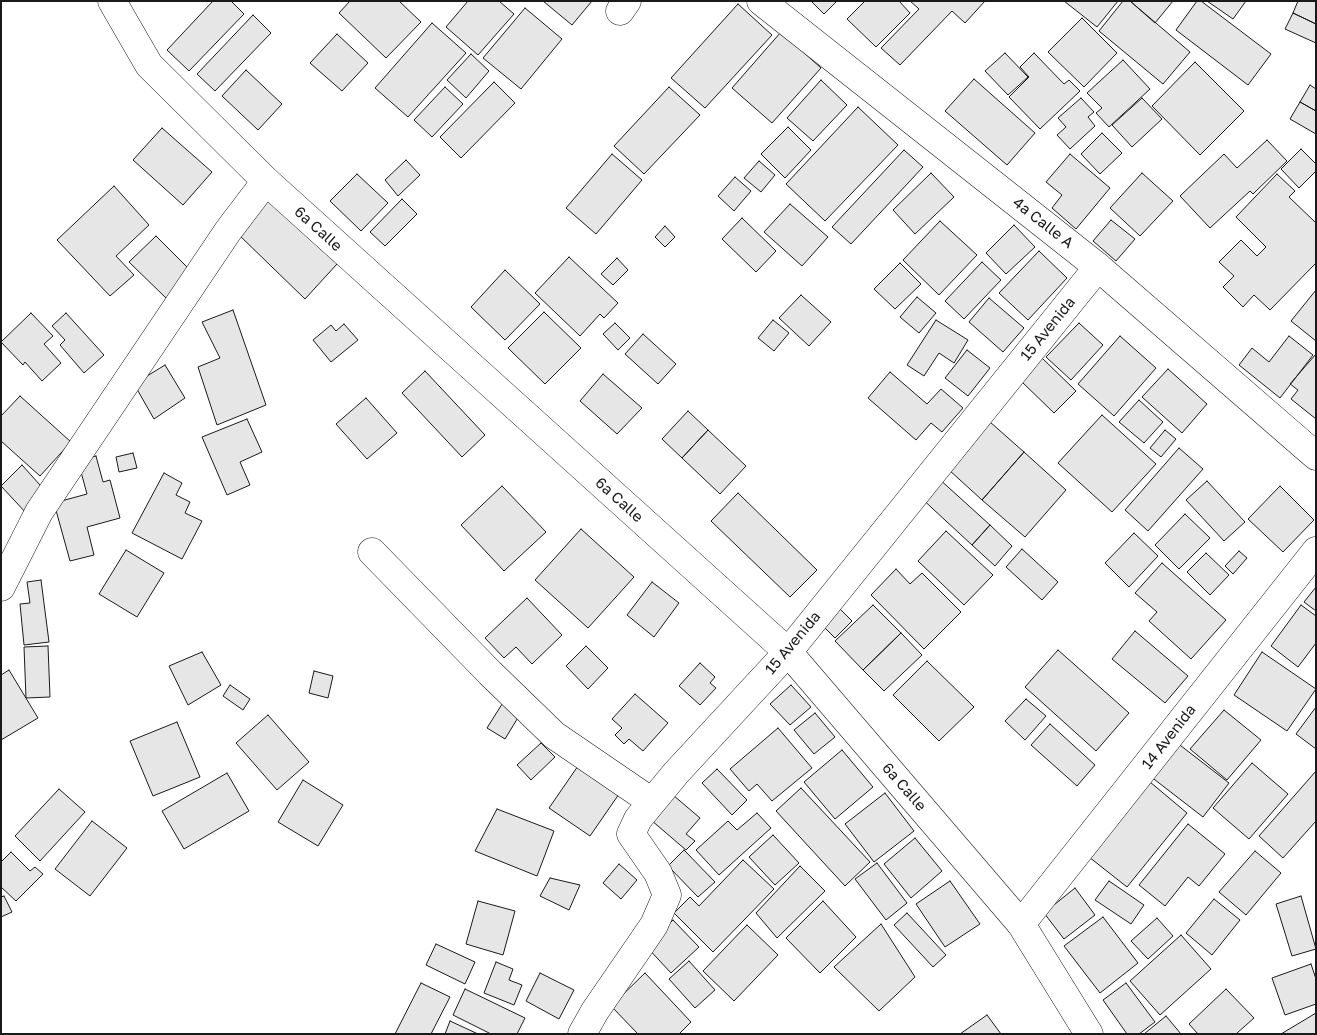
<!DOCTYPE html>
<meta charset="utf-8">
<style>
body{margin:0}
#map{position:relative;width:1317px;height:1035px;overflow:hidden;background:#fff;font-family:"Golos Text",sans-serif}
canvas{display:block}
.frame{position:absolute;inset:0;border:2px solid #1a1a1a;pointer-events:none}
</style>
<div id="map">
<canvas width="1317" height="1035"></canvas>
<div class="frame"></div>
</div>
<script>
const ctx = document.querySelector('canvas').getContext('2d');
ctx.lineJoin = 'round';
function paint(path, color) { ctx.fillStyle = color; ctx.fill(path, 'evenodd'); }
const poly = rows => new Path2D(rows.map(r => 'M' + r).join(''));
function stroke(path, color, width, dash) { ctx.strokeStyle = color; ctx.lineWidth = width; ctx.lineCap = dash ? 'butt' : 'round'; ctx.setLineDash(dash || []); ctx.stroke(path); }
function label(font, color, halo, rows, align = 'center') {
  ctx.font = font + ' "Golos Text",sans-serif'; ctx.lineWidth = 4; ctx.setLineDash([]); ctx.textBaseline = 'middle'; ctx.strokeStyle = halo; ctx.fillStyle = color; for (const [text, x, y, turn = 0] of rows) {
    ctx.save(); ctx.translate(x, y); ctx.rotate((+turn || 0) * Math.PI / 180); ctx.textAlign = isNaN(turn) ? turn : align; if (halo) ctx.strokeText(text, 0, 0); ctx.fillText(text, 0, 0); ctx.restore();
  }
}
const building = poly([
 [213,1,231,1,244,14,189,71,167,50,213,1],
 [350,1,399,1,421,22,386,58,339,13,350,1],
 [468,1,499,1,514,14,478,55,446,27,468,1],
 [543,1,592,1,572,25,543,1],
 [811,1,837,1,824,14,811,1],
 [865,1,899,1,910,13,876,47,847,19,865,1],
 [910,1,985,1,965,23,952,11,900,65,881,48,919,9,910,1],
 [1064,1,1118,1,1097,27,1064,1],
 [1123,1,1130,1,1190,52,1163,84,1099,31,1123,1],
 [1130,1,1173,1,1155,23,1130,1],
 [1197,1,1201,1,1271,54,1248,85,1176,30,1197,1],
 [1207,1,1246,1,1233,19,1207,1],
 [1298,1,1316,1,1316,24,1293,13,1298,1],
 [738,4,772,35,705,108,671,78,738,4],
 [525,8,562,39,521,89,483,58,525,8],
 [1293,13,1316,24,1316,43,1285,29,1293,13],
 [253,15,271,33,215,91,197,74,253,15],
 [1082,18,1117,53,1084,87,1048,52,1082,18],
 [432,23,466,53,408,117,375,88,432,23],
 [781,32,821,68,772,123,732,88,781,32],
 [337,34,368,63,342,91,310,63,337,34],
 [1005,53,1028,77,1008,95,985,71,1005,53],
 [1034,53,1064,84,1069,80,1080,91,1040,129,1009,97,1029,77,1020,67,1034,53],
 [471,54,489,71,466,98,447,80,471,54],
 [1123,60,1150,89,1109,127,1096,113,1102,108,1087,93,1123,60],
 [1195,62,1244,111,1200,155,1152,106,1195,62],
 [246,70,282,104,258,130,222,96,246,70],
 [974,79,1035,133,1007,165,945,111,974,79],
 [821,80,847,105,813,141,787,118,821,80],
 [494,82,515,103,461,158,440,137,494,82],
 [1310,85,1316,89,1316,111,1300,102,1310,85],
 [445,87,463,104,432,137,414,120,445,87],
 [669,87,700,115,644,174,614,146,669,87],
 [1081,98,1094,112,1088,117,1095,126,1070,149,1057,135,1066,127,1058,118,1081,98],
 [1142,98,1162,119,1132,147,1112,125,1142,98],
 [1300,102,1316,111,1316,134,1290,119,1300,102],
 [858,107,898,145,825,221,786,184,858,107],
 [788,127,811,150,785,178,761,154,788,127],
 [162,128,212,172,183,205,133,160,162,128],
 [1102,133,1122,153,1100,174,1081,154,1102,133],
 [1267,140,1287,161,1253,194,1250,191,1210,228,1180,196,1224,154,1237,168,1267,140],
 [1301,149,1316,164,1316,171,1299,188,1281,169,1301,149],
 [904,150,923,167,851,244,832,227,904,150],
 [612,154,642,180,596,234,566,208,612,154],
 [1070,154,1110,188,1076,229,1052,208,1062,195,1046,182,1070,154],
 [406,160,420,175,398,196,385,180,406,160],
 [759,161,775,175,761,192,744,178,759,161],
 [931,173,954,197,915,234,893,210,931,173],
 [1142,173,1173,201,1140,236,1110,208,1142,173],
 [357,174,388,203,361,231,330,201,357,174],
 [1277,174,1295,191,1289,197,1316,223,1316,263,1270,310,1254,295,1243,307,1223,287,1234,276,1219,262,1241,240,1257,256,1266,247,1236,217,1277,174],
 [735,177,751,191,734,211,718,196,735,177],
 [114,186,149,225,116,256,134,275,110,296,57,240,114,186],
 [270,199,337,264,305,299,238,234,270,199],
 [402,199,417,214,385,246,370,232,402,199],
 [790,204,828,237,802,266,764,232,790,204],
 [742,218,776,251,756,272,722,239,742,218],
 [1111,220,1135,239,1116,261,1093,241,1111,220],
 [940,221,977,255,939,295,903,260,940,221],
 [1014,225,1035,247,1006,274,986,253,1014,225],
 [665,226,675,237,665,247,655,237,665,226],
 [156,236,193,273,167,299,129,262,156,236],
 [1039,251,1067,278,1028,320,999,293,1039,251],
 [569,257,618,303,604,318,600,314,580,336,535,293,569,257],
 [617,258,628,270,613,285,601,274,617,258],
 [982,262,1001,280,964,319,945,301,982,262],
 [900,263,921,284,895,309,874,289,900,263],
 [505,270,540,304,505,340,471,307,505,270],
 [1316,290,1316,341,1291,321,1316,290],
 [801,295,831,322,809,346,779,318,801,295],
 [917,297,936,313,919,333,900,317,917,297],
 [989,298,1024,328,1003,352,969,322,989,298],
 [233,310,266,405,217,425,198,367,220,358,202,322,233,310],
 [544,312,581,348,545,384,508,348,544,312],
 [31,313,53,336,44,344,61,363,42,381,25,362,23,365,1,342,31,313],
 [66,313,104,355,84,373,60,345,65,340,52,326,66,313],
 [773,320,789,333,774,351,758,338,773,320],
 [936,320,968,340,954,363,939,353,924,376,907,365,936,320],
 [615,323,630,338,618,350,603,334,615,323],
 [1079,323,1103,345,1071,380,1046,357,1079,323],
 [344,324,358,340,331,362,313,340,331,325,336,331,344,324],
 [643,334,676,364,658,384,625,354,643,334],
 [1120,336,1156,368,1114,416,1078,384,1120,336],
 [1289,336,1313,355,1280,398,1239,365,1252,348,1269,362,1289,336],
 [967,350,990,368,968,396,945,378,967,350],
 [1316,354,1316,419,1291,399,1298,390,1290,384,1316,354],
 [1042,358,1076,391,1054,413,1020,380,1042,358],
 [165,365,185,398,154,419,134,384,165,365],
 [1168,369,1207,404,1182,433,1142,397,1168,369],
 [425,371,485,435,462,457,402,393,425,371],
 [890,372,927,404,941,389,963,408,942,432,931,423,916,440,868,398,890,372],
 [603,374,642,408,617,434,580,401,603,374],
 [20,396,71,442,40,476,1,441,1,416,20,396],
 [366,398,397,433,367,459,336,424,366,398],
 [1139,400,1163,422,1144,443,1119,422,1139,400],
 [688,411,708,430,682,458,662,439,688,411],
 [1102,415,1156,464,1112,512,1058,463,1102,415],
 [247,419,262,452,240,462,250,485,227,495,202,437,247,419],
 [990,422,1024,452,982,500,948,469,990,422],
 [708,430,746,466,720,494,682,458,708,430],
 [1165,430,1176,439,1161,457,1150,448,1165,430],
 [1179,448,1203,469,1148,531,1125,510,1179,448],
 [1024,452,1066,490,1025,537,982,500,1024,452],
 [133,453,137,468,119,472,116,457,133,453],
 [96,456,103,482,110,480,120,518,87,527,94,555,70,561,54,503,87,494,78,461,96,456],
 [22,465,49,495,27,514,1,486,22,465],
 [164,473,182,483,176,495,190,502,185,513,202,521,182,559,132,533,164,473],
 [937,477,990,525,972,545,919,496,937,477],
 [1207,481,1245,522,1224,541,1186,500,1207,481],
 [502,486,546,532,504,571,461,525,502,486],
 [1280,486,1314,520,1283,552,1248,519,1280,486],
 [738,493,817,570,790,597,711,521,738,493],
 [1185,514,1210,538,1179,569,1155,545,1185,514],
 [990,525,1012,546,995,566,972,545,990,525],
 [581,529,634,577,588,628,535,580,581,529],
 [946,531,993,575,964,605,918,561,946,531],
 [1134,533,1158,556,1129,587,1105,563,1134,533],
 [1022,549,1058,582,1042,600,1006,567,1022,549],
 [126,550,164,573,137,617,99,594,126,550],
 [1239,551,1247,558,1233,574,1225,566,1239,551],
 [1206,553,1229,575,1210,595,1187,572,1206,553],
 [1162,563,1226,620,1191,659,1149,621,1157,612,1135,593,1162,563],
 [896,569,910,584,922,573,961,612,924,649,871,595,896,569],
 [41,580,49,642,24,645,20,604,30,603,27,582,41,580],
 [652,582,679,603,654,637,627,615,652,582],
 [1316,587,1316,611,1304,602,1316,587],
 [527,598,562,635,532,664,516,647,504,658,485,638,527,598],
 [834,603,852,621,835,638,817,620,834,603],
 [873,605,901,633,863,670,835,641,873,605],
 [1301,605,1316,616,1316,643,1298,667,1271,646,1301,605],
 [1135,631,1188,676,1165,703,1112,659,1135,631],
 [901,633,922,655,884,691,863,670,901,633],
 [48,646,50,697,26,698,24,647,48,646],
 [586,646,608,668,588,689,566,666,586,646],
 [1058,650,1129,713,1096,751,1025,687,1058,650],
 [202,652,221,685,188,705,169,666,202,652],
 [1262,652,1316,689,1287,731,1234,695,1262,652],
 [927,661,974,707,939,741,893,695,927,661],
 [700,663,715,677,710,683,716,688,700,705,679,686,700,663],
 [9,670,38,718,1,740,1,675,9,670],
 [314,671,333,676,328,698,309,693,314,671],
 [230,685,250,699,243,710,223,696,230,685],
 [791,685,811,707,790,725,770,704,791,685],
 [635,694,668,723,643,751,629,739,624,744,615,735,622,728,612,719,635,694],
 [1026,699,1046,716,1025,740,1005,721,1026,699],
 [504,701,522,711,505,739,487,728,504,701],
 [1316,707,1316,749,1296,734,1316,707],
 [1224,710,1261,740,1227,780,1190,749,1224,710],
 [815,713,835,737,814,754,794,730,815,713],
 [268,715,309,762,277,790,236,743,268,715],
 [177,722,200,777,153,796,130,741,177,722],
 [1050,724,1095,765,1077,786,1031,745,1050,724],
 [778,728,812,768,772,801,757,784,749,791,730,769,778,728],
 [1176,742,1229,783,1203,817,1150,776,1176,742],
 [541,743,555,757,531,780,517,765,541,743],
 [842,750,873,787,835,819,804,782,842,750],
 [1252,763,1288,794,1249,839,1213,808,1252,763],
 [578,766,619,794,590,836,549,808,578,766],
 [717,769,747,800,732,815,702,783,717,769],
 [1316,771,1316,821,1283,858,1259,836,1316,771],
 [227,773,249,811,184,849,162,811,227,773],
 [303,780,343,805,318,846,278,822,303,780],
 [1150,782,1187,813,1127,887,1089,857,1150,782],
 [801,788,870,862,845,886,776,811,801,788],
 [59,789,85,812,40,861,15,836,59,789],
 [885,793,914,831,874,862,845,824,885,793],
 [673,795,700,818,686,834,695,841,686,850,651,820,673,795],
 [497,809,554,831,537,876,475,851,497,809],
 [757,813,771,828,719,875,696,850,728,821,737,830,757,813],
 [92,821,127,848,90,896,55,869,92,821],
 [1188,824,1225,854,1199,886,1188,877,1165,906,1139,885,1188,824],
 [773,835,799,863,775,885,749,857,773,835],
 [915,838,942,871,911,898,884,864,915,838],
 [684,850,715,882,698,897,668,866,684,850],
 [1255,851,1281,873,1246,915,1219,892,1255,851],
 [11,852,30,871,35,867,43,874,16,901,1,887,1,862,11,852],
 [743,860,774,889,713,952,674,913,690,897,699,906,743,860],
 [877,863,907,903,886,920,855,879,877,863],
 [619,864,637,880,621,899,603,883,619,864],
 [800,866,825,891,777,938,756,913,800,866],
 [550,878,580,885,569,910,540,896,550,878],
 [950,881,980,924,945,947,916,904,950,881],
 [1109,881,1144,905,1131,924,1095,900,1109,881],
 [1075,888,1095,915,1064,939,1044,913,1075,888],
 [4,896,12,912,1,917,1,897,4,896],
 [1301,896,1316,949,1292,956,1276,904,1301,896],
 [1214,899,1240,920,1212,955,1186,933,1214,899],
 [478,901,515,911,503,955,466,944,478,901],
 [823,901,856,937,820,973,786,938,823,901],
 [907,913,946,955,933,967,894,925,907,913],
 [1103,917,1138,963,1100,993,1064,946,1103,917],
 [1157,918,1173,936,1148,959,1131,941,1157,918],
 [673,920,699,947,671,973,646,946,673,920],
 [881,924,915,977,879,1011,834,967,881,924],
 [747,925,778,955,734,1001,703,971,747,925],
 [1181,935,1211,969,1160,1015,1130,981,1181,935],
 [436,944,475,962,465,984,426,965,436,944],
 [689,961,715,990,695,1008,669,979,689,961],
 [496,962,513,969,509,980,522,985,514,1005,484,993,496,962],
 [1311,964,1316,979,1316,1004,1285,1015,1272,978,1311,964],
 [540,973,574,990,559,1019,526,1001,540,973],
 [645,973,691,1022,679,1034,638,1034,611,1006,645,973],
 [421,983,450,997,431,1034,395,1034,421,983],
 [1126,983,1155,1022,1139,1034,1127,1034,1103,1000,1126,983],
 [465,989,525,1018,517,1034,491,1034,453,1015,465,989],
 [1226,989,1254,1018,1236,1034,1198,1034,1189,1024,1226,989],
 [1316,1013,1316,1034,1281,1034,1316,1013],
 [987,1015,1001,1034,960,1034,987,1015],
 [1166,1016,1181,1034,1144,1034,1166,1016],
 [450,1021,478,1034,445,1034,450,1021]
]);
const minor = poly([
 [620,11,627,1],
 [372,552,490,673,554,735,652,802],
 [1,587,39,512,228,231,266,181],
 [1021,924,1316,551],
 [582,1034,595,1011,654,925,667,895,658,873,631,834,638,819,676,773,788,652,1098,267]
]);
const major = poly([
 [112,1,149,65,266,181,788,652,1021,924,1089,1034],
 [761,1,1098,267,1316,456]
]);
const streetNames = [
 ["4a Calle A",1043,223,38],
 ["6ª Calle",318,229,42],
 ["15 Avenida",1048,329,-51],
 ["6ª Calle",619,500,42],
 ["15 Avenida",793,643,-50],
 ["14 Avenida",1169,737,-52],
 ["6ª Calle",904,787,49]
];
paint(building, '#e6e6e6');
stroke(building, '#1a1a1a', 1);
stroke(minor, '#1a1a1a', 29);
stroke(major, '#1a1a1a', 29);
stroke(minor, '#fff', 28);
stroke(major, '#fff', 28);
label('15px', '#1a1a1a', '#fff', streetNames);
</script>
